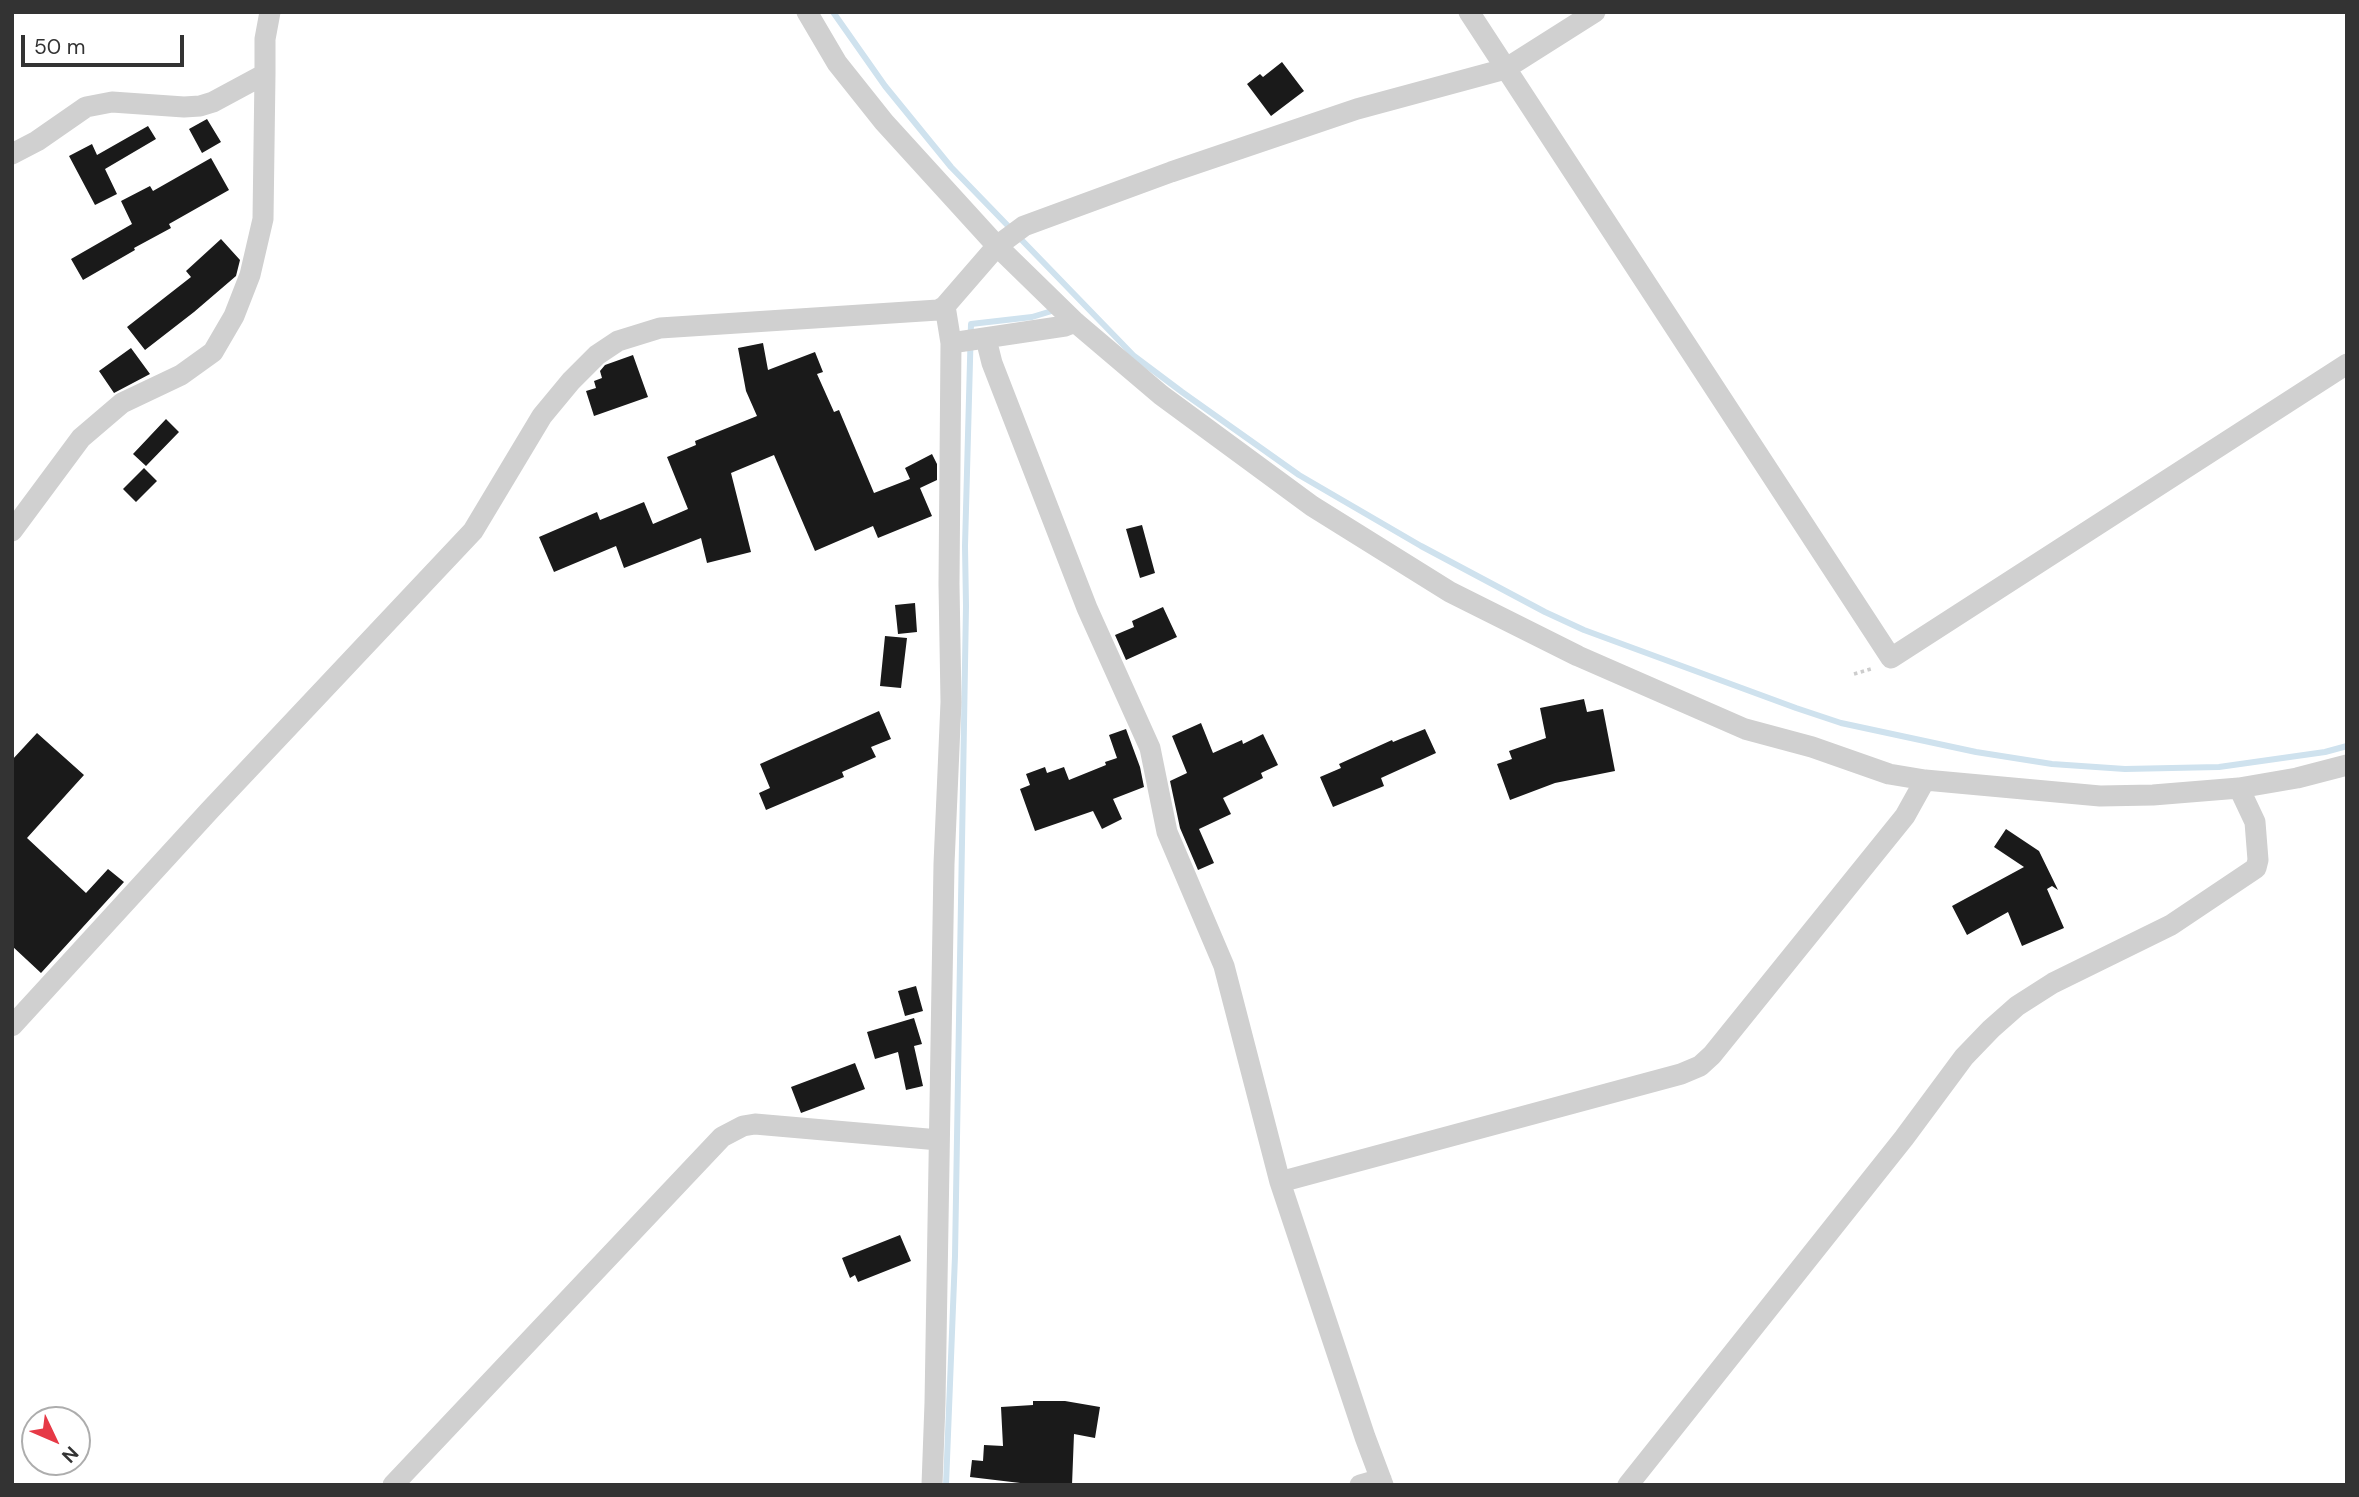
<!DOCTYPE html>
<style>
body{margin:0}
#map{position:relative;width:2359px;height:1497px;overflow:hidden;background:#fff;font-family:"DM Sans",sans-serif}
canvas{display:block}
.frame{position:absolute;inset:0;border:14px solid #333;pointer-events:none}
.north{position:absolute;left:21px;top:1406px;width:70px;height:70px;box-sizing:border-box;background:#fff;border:2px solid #adadad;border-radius:50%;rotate:134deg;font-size:19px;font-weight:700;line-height:28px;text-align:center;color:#333}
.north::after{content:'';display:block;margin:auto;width:24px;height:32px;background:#e63946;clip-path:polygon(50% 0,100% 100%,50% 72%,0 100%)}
.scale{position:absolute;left:21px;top:35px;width:163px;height:32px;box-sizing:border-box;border:4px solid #333;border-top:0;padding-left:9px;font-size:21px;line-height:24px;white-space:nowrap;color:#333;-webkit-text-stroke:5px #fff;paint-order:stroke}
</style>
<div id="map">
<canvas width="2359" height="1497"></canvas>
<div class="frame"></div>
<div class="north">N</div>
<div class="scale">50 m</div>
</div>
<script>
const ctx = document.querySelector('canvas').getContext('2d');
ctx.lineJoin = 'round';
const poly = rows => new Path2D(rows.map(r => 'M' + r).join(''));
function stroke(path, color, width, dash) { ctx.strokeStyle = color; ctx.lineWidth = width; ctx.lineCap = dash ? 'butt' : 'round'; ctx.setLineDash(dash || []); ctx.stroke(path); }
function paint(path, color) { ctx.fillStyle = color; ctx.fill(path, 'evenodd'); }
const stream = poly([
 [833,12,885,86,951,167,1134,356,1182,392,1299,475,1421,546,1545,612,1584,630,1796,708,1841,723,1976,752,2052,764,2125,769,2219,767,2325,752,2347,746],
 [946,1485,955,1256,966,606,965,546,971,324,1032,317,1055,310]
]);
const building = poly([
 [1282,62,1304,91,1271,116,1247,84,1260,74,1263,77],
 [207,119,221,142,202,153,189,129],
 [148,126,156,139,105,169,117,194,95,205,69,156,92,144,97,155],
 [211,158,229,190,169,224,171,228,134,248,135,250,83,280,71,259,132,224,121,201,150,186,153,191],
 [221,239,240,260,236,276,194,312,145,350,127,327,191,277,186,271],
 [763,343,768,370,815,352,823,372,817,374,834,412,839,410,874,493,910,479,905,468,932,454,937,464,937,480,920,488,932,516,878,538,873,526,815,551,774,455,731,473,751,552,707,563,701,538,624,568,616,546,554,572,539,537,597,512,600,520,644,502,653,524,688,509,667,457,696,445,695,441,757,416,746,391,738,348],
 [131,348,150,374,114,393,99,371],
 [633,355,648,397,594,416,586,391,596,388,594,381,602,378,600,371,605,365],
 [166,419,179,432,146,466,133,454],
 [144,468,157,481,136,502,123,489],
 [1142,525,1155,573,1140,578,1126,529],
 [915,603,917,632,898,634,895,605],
 [1163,607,1177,637,1126,660,1115,635,1134,627,1132,621],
 [885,636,907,638,901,688,880,686],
 [1584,699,1587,712,1603,709,1615,771,1555,783,1510,800,1497,764,1512,759,1509,751,1546,738,1540,708],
 [879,711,891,739,871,747,876,757,842,772,844,777,766,810,759,793,770,788,760,764],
 [1201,723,1213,753,1242,740,1243,744,1263,734,1278,765,1261,773,1263,778,1223,798,1231,814,1199,829,1214,863,1198,870,1180,828,1170,781,1187,773,1172,736],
 [1126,729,1140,767,1144,787,1113,799,1122,819,1102,829,1093,811,1035,831,1020,789,1030,785,1026,774,1045,767,1047,773,1064,767,1069,780,1106,765,1105,762,1117,758,1109,735],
 [1425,729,1436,753,1381,778,1384,786,1333,807,1320,777,1341,768,1339,764,1392,740,1393,742],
 [37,733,84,775,27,838,86,893,108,869,124,882,41,973,12,946,12,760],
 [2006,829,2039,851,2058,890,2052,886,2047,889,2064,928,2022,946,2008,912,1967,935,1952,906,2024,867,1994,847],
 [916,986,923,1011,905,1016,898,991],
 [914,1018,922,1044,914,1046,923,1086,906,1090,898,1052,875,1059,867,1032],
 [855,1063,865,1089,801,1113,791,1087],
 [900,1235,911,1261,858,1282,855,1275,850,1278,842,1258],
 [1033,1401,1065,1401,1100,1407,1095,1438,1074,1434,1072,1485,1037,1485,970,1477,972,1460,983,1461,984,1445,1003,1446,1001,1407,1033,1405]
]);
const path = poly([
 [1854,674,1874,668]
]);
const minor = poly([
 [807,12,837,63,884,122,997,246,1075,322,1161,395,1312,506,1450,592,1578,656,1745,729,1812,747,1889,774,1925,780,2100,796,2153,795,2239,788,2297,778,2347,765],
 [1469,12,1891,658,2347,364],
 [12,154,37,141,86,107,112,102,184,107,200,106,213,102,265,74,265,39,270,12],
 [986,339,992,363,1087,608,1150,748,1167,832,1224,966,1280,1182,1365,1437,1383,1485],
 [951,343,1065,326,1075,322],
 [12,531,81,438,122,403,181,375,213,352,234,316,250,275,263,219,265,74],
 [12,1026,210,810,473,531,542,416,571,381,597,355,618,341,660,328,938,310,945,306,997,246,1024,226,1171,172,1357,109,1505,69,1595,12],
 [1280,1182,1681,1074,1700,1066,1712,1055,1905,816,1925,780],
 [393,1485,722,1137,743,1126,755,1124,939,1140],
 [932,1485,935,1403,944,864,951,702,949,584,951,343,945,306],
 [1360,1485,1381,1479],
 [1628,1485,1904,1138,1964,1057,1991,1029,2017,1006,2053,983,2171,925,2256,868,2258,860,2255,822,2239,788]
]);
stroke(stream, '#cfe2ee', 6);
paint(building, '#1a1a1a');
stroke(path, '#cdcdcd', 3.5, [3.5, 3.5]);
stroke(minor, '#d0d0d0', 21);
</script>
